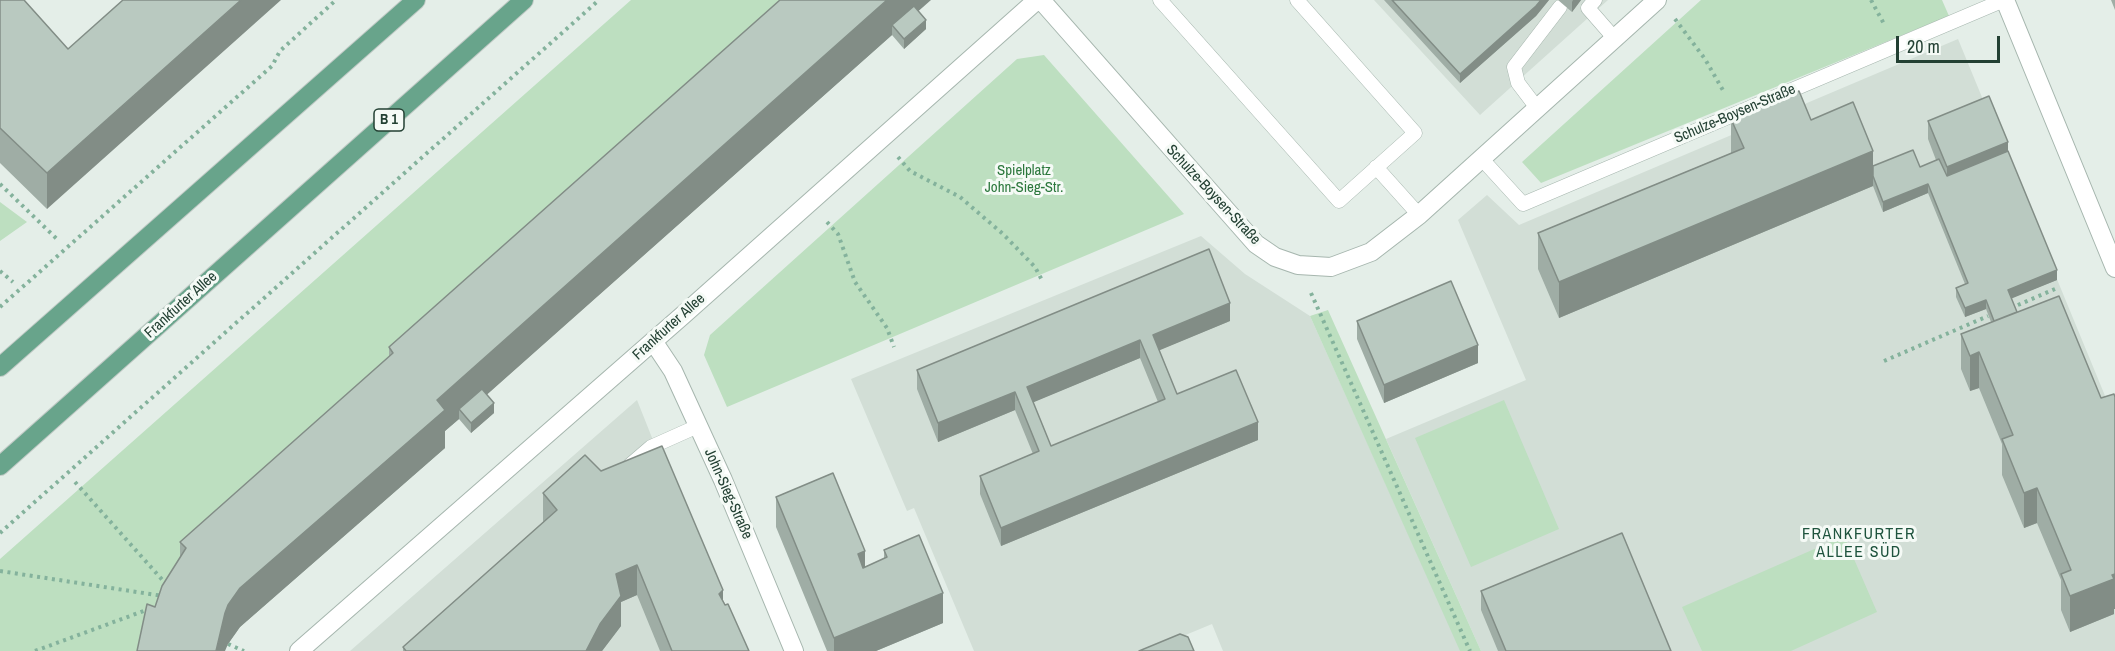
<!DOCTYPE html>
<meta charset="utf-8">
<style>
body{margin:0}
#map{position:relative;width:2115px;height:651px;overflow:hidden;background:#e4eee8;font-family:"Archivo Narrow",sans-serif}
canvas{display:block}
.scale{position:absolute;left:1896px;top:36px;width:104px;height:27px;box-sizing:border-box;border:3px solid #234033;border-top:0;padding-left:8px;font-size:18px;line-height:21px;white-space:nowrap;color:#234033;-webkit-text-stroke:4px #f5faf6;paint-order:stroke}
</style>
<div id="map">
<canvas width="2115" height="651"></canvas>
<div class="scale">20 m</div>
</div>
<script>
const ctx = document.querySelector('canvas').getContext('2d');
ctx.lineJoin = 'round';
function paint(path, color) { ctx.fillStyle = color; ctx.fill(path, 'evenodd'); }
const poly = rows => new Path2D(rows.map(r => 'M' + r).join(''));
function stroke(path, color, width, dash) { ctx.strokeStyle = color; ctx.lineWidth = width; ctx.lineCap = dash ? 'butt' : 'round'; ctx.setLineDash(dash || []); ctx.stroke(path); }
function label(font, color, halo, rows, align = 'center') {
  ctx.font = font + ' "Archivo Narrow",sans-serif'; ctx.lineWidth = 6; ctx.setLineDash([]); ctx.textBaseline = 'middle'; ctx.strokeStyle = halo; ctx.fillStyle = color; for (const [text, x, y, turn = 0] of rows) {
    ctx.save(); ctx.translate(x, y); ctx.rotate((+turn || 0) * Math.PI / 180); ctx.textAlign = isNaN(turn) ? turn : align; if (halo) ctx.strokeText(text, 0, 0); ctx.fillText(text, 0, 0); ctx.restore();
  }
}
const built = poly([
 [1374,0,1608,0,1480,115],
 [1958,39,2115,420,2115,651,1481,651,1386,439,1526,380,1458,220,1487,195,1519,225],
 [1201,236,1245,274,1310,316,1461,651,1223,651,1212,624,1147,651,974,651,914,508,907,511,851,379],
 [637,400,737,651,350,651]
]);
const green = poly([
 [631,0,821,0,142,651,0,651,0,559],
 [1701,0,1942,0,1949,16,1541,183,1522,162],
 [1044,55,1184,214,727,407,704,355,710,335,1017,59],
 [0,202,27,222,0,241],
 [1328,310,1481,651,1460,651,1310,316],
 [1504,400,1559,529,1471,567,1415,438],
 [1844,536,1877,612,1791,651,1702,651,1682,607]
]);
const path = poly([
 [1871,0,1884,24],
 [1675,19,1705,59,1724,92],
 [898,157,910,171,960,197,1003,234,1035,267,1043,282],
 [0,184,59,241],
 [827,222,838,234,855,282,887,328,894,347],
 [0,271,13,282],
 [1311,293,1470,651],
 [0,307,272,66,280,51,336,0],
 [2011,308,2055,289],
 [1884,361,1988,316],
 [75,482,166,584],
 [0,533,599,0],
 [0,571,163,596],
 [228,644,244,651],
 [35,651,149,609]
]);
const lane = poly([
 [1160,0,1339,201,1415,133,1297,0],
 [1595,0,1588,8,1615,39],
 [1537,108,1518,83,1514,67,1560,7],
 [1481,158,1523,204,2004,0],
 [1376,167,1419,215],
 [630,465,651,447,698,426]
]);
const street = poly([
 [1041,0,1256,244,1275,257,1298,265,1331,267,1371,252,1419,215,1657,0],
 [2005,0,2115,268],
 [653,341,673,371,723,480,794,651],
 [299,651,682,316,1037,0]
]);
const primary = poly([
 [0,367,416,0],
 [0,466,524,0]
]);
const wall = poly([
 [0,0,68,49,47,209,0,163],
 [780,0,918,11,926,29,904,49,892,35,487,394,494,413,471,433,459,419,445,431,445,448,240,627,228,644,155,607,180,557,180,542,389,357,389,347],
 [1384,0,1549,0,1536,16,1460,83],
 [1558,0,1581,0,1572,12],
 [2111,0,2115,0,2115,10],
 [1731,119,1811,120,1873,166,1920,167,1936,160,1928,139,1928,121,2008,151,2057,280,2011,298,2114,609,2114,614,2070,632,2061,610,2061,580,2037,523,2024,528,2002,475,2002,444,1979,388,1970,391,1961,369,1961,334,1991,322,1986,309,1965,317,1956,297,1956,288,1965,284,1928,193,1883,212,1873,186,1559,318,1538,269,1538,233,1731,153],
 [1230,321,1159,350,1177,394,1258,440,1001,546,980,494,980,476,1033,454,1015,410,938,442,917,389,917,370],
 [1140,358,1158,402,1051,446,1033,402],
 [1357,321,1478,363,1384,403,1357,339],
 [543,493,723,600,749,651,660,651,637,595,621,602,621,626,602,651,403,651,403,647,543,522],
 [776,497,865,567,884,559,884,550,943,623,876,651,827,651,776,527],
 [1481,591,1671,651,1498,651,1481,610]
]);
const shadedWall = poly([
 [241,0,281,0,47,209,47,173],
 [887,0,931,0,897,30,892,25,892,35,464,415,459,409,459,419,445,431,445,448,240,627,228,644,225,651,216,651,225,613,228,605,240,588,437,400],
 [1541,0,1549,0,1536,16,1460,83,1460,74],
 [1573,0,1581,0,1572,12,1572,2],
 [926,20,926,29,904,49,904,39],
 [2008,142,2008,161,1947,186,1947,167],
 [1873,151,1873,186,1559,318,1559,282],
 [1928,184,1928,193,1883,212,1883,202],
 [2057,270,2057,280,2008,300,2008,290],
 [1986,300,1986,309,1965,317,1965,308],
 [1230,303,1230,321,1153,353,1153,335],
 [1140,340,1140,358,1027,405,1027,387],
 [1478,345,1478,363,1384,403,1384,385],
 [1979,352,1979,388,1970,391,1970,356],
 [1015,392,1015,410,938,442,938,423],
 [494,403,494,413,471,433,471,423],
 [1258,422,1258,440,1001,546,1001,528],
 [2037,488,2037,523,2024,528,2024,493],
 [865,551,865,581,858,554],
 [637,565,637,595,621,602,621,626,602,651,586,651,616,574],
 [2115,574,2115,609,2114,609,2114,614,2070,632,2070,596],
 [723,590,723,620,719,594],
 [943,593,943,623,876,651,834,651,834,638]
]);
const building = poly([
 [0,0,24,0,68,49,123,0,241,0,47,173,0,128,0,0],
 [780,0,887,0,437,400,445,410,240,588,228,605,225,613,216,651,137,651,147,604,155,607,162,586,186,548,180,542,393,353,389,347,780,0],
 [1392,0,1541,0,1536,6,1460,74,1392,0],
 [914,6,926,20,904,39,892,25,914,6],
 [1799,91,1811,120,1853,102,1873,151,1559,282,1538,233,1744,148,1731,119,1799,91],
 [1989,96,2008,142,1947,167,1928,121,1989,96],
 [1913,150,1920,167,1939,159,1947,176,2008,151,2057,270,2008,290,2017,312,1994,321,1986,300,1965,308,1956,288,1968,283,1928,184,1883,202,1873,176,1873,166,1913,150],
 [1209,249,1230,303,1153,335,1177,394,1236,370,1258,422,1001,528,980,476,1039,451,1015,392,938,423,917,370,1209,249],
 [1140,340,1165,399,1051,446,1027,387,1140,340],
 [1451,281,1478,345,1384,385,1357,321,1451,281],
 [2059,296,2101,398,2114,394,2115,397,2115,574,2112,575,2114,579,2070,596,2061,574,2071,570,2037,488,2024,493,2002,439,2013,435,1979,352,1970,356,1961,334,2059,296],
 [482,389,494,403,471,423,459,409,482,389],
 [662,446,723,590,719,594,725,605,728,604,749,651,672,651,637,565,616,574,621,596,600,624,586,651,406,651,403,647,557,510,543,493,585,455,601,471,662,446],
 [833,473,865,551,858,554,863,568,887,557,884,550,919,535,943,593,834,638,776,497,833,473],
 [1622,533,1671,651,1506,651,1481,591,1622,533],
 [1180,634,1188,637,1194,651,1139,651,1180,634]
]);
const shields = [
 [389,120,30]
];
const shieldNames = [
 ["B 1",389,120]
];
const streetNames = [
 ["Schulze-Boysen-Straße",1735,114,-23],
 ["Schulze-Boysen-Straße",1213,195,47],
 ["Frankfurter Allee",181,305,-42],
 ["Frankfurter Allee",669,327,-42],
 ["John-Sieg-Straße",728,494,66]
];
const parkNames = [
 ["Spielplatz",1024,171],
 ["John-Sieg-Str.",1024,188]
];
const neighbourhoodNames = [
 ["FRANKFURTER",1859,535],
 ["ALLEE SÜD",1859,553]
];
paint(built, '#d2ded6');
paint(green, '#bddfc0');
stroke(lane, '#a6b6ae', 15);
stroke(street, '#a6b6ae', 20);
stroke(primary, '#c1cac6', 20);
stroke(path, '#84b29c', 4, [3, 4.5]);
stroke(lane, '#fff', 14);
stroke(street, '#fff', 18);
stroke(primary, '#68a48b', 18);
paint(wall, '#9fada5');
paint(shadedWall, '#828d86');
paint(building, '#b9c9c0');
stroke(building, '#828d86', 1.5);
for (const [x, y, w] of shields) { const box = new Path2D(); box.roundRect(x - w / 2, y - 11, w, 22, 4.5); ctx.fillStyle = '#f5faf6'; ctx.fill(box); stroke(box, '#234033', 1.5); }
label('bold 14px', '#234033', null, shieldNames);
label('15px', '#234033', '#f5faf6', streetNames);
label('15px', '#2c783d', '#f5faf6', parkNames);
ctx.letterSpacing = '1.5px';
label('16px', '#1e533d', '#f5faf6', neighbourhoodNames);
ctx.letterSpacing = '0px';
</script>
